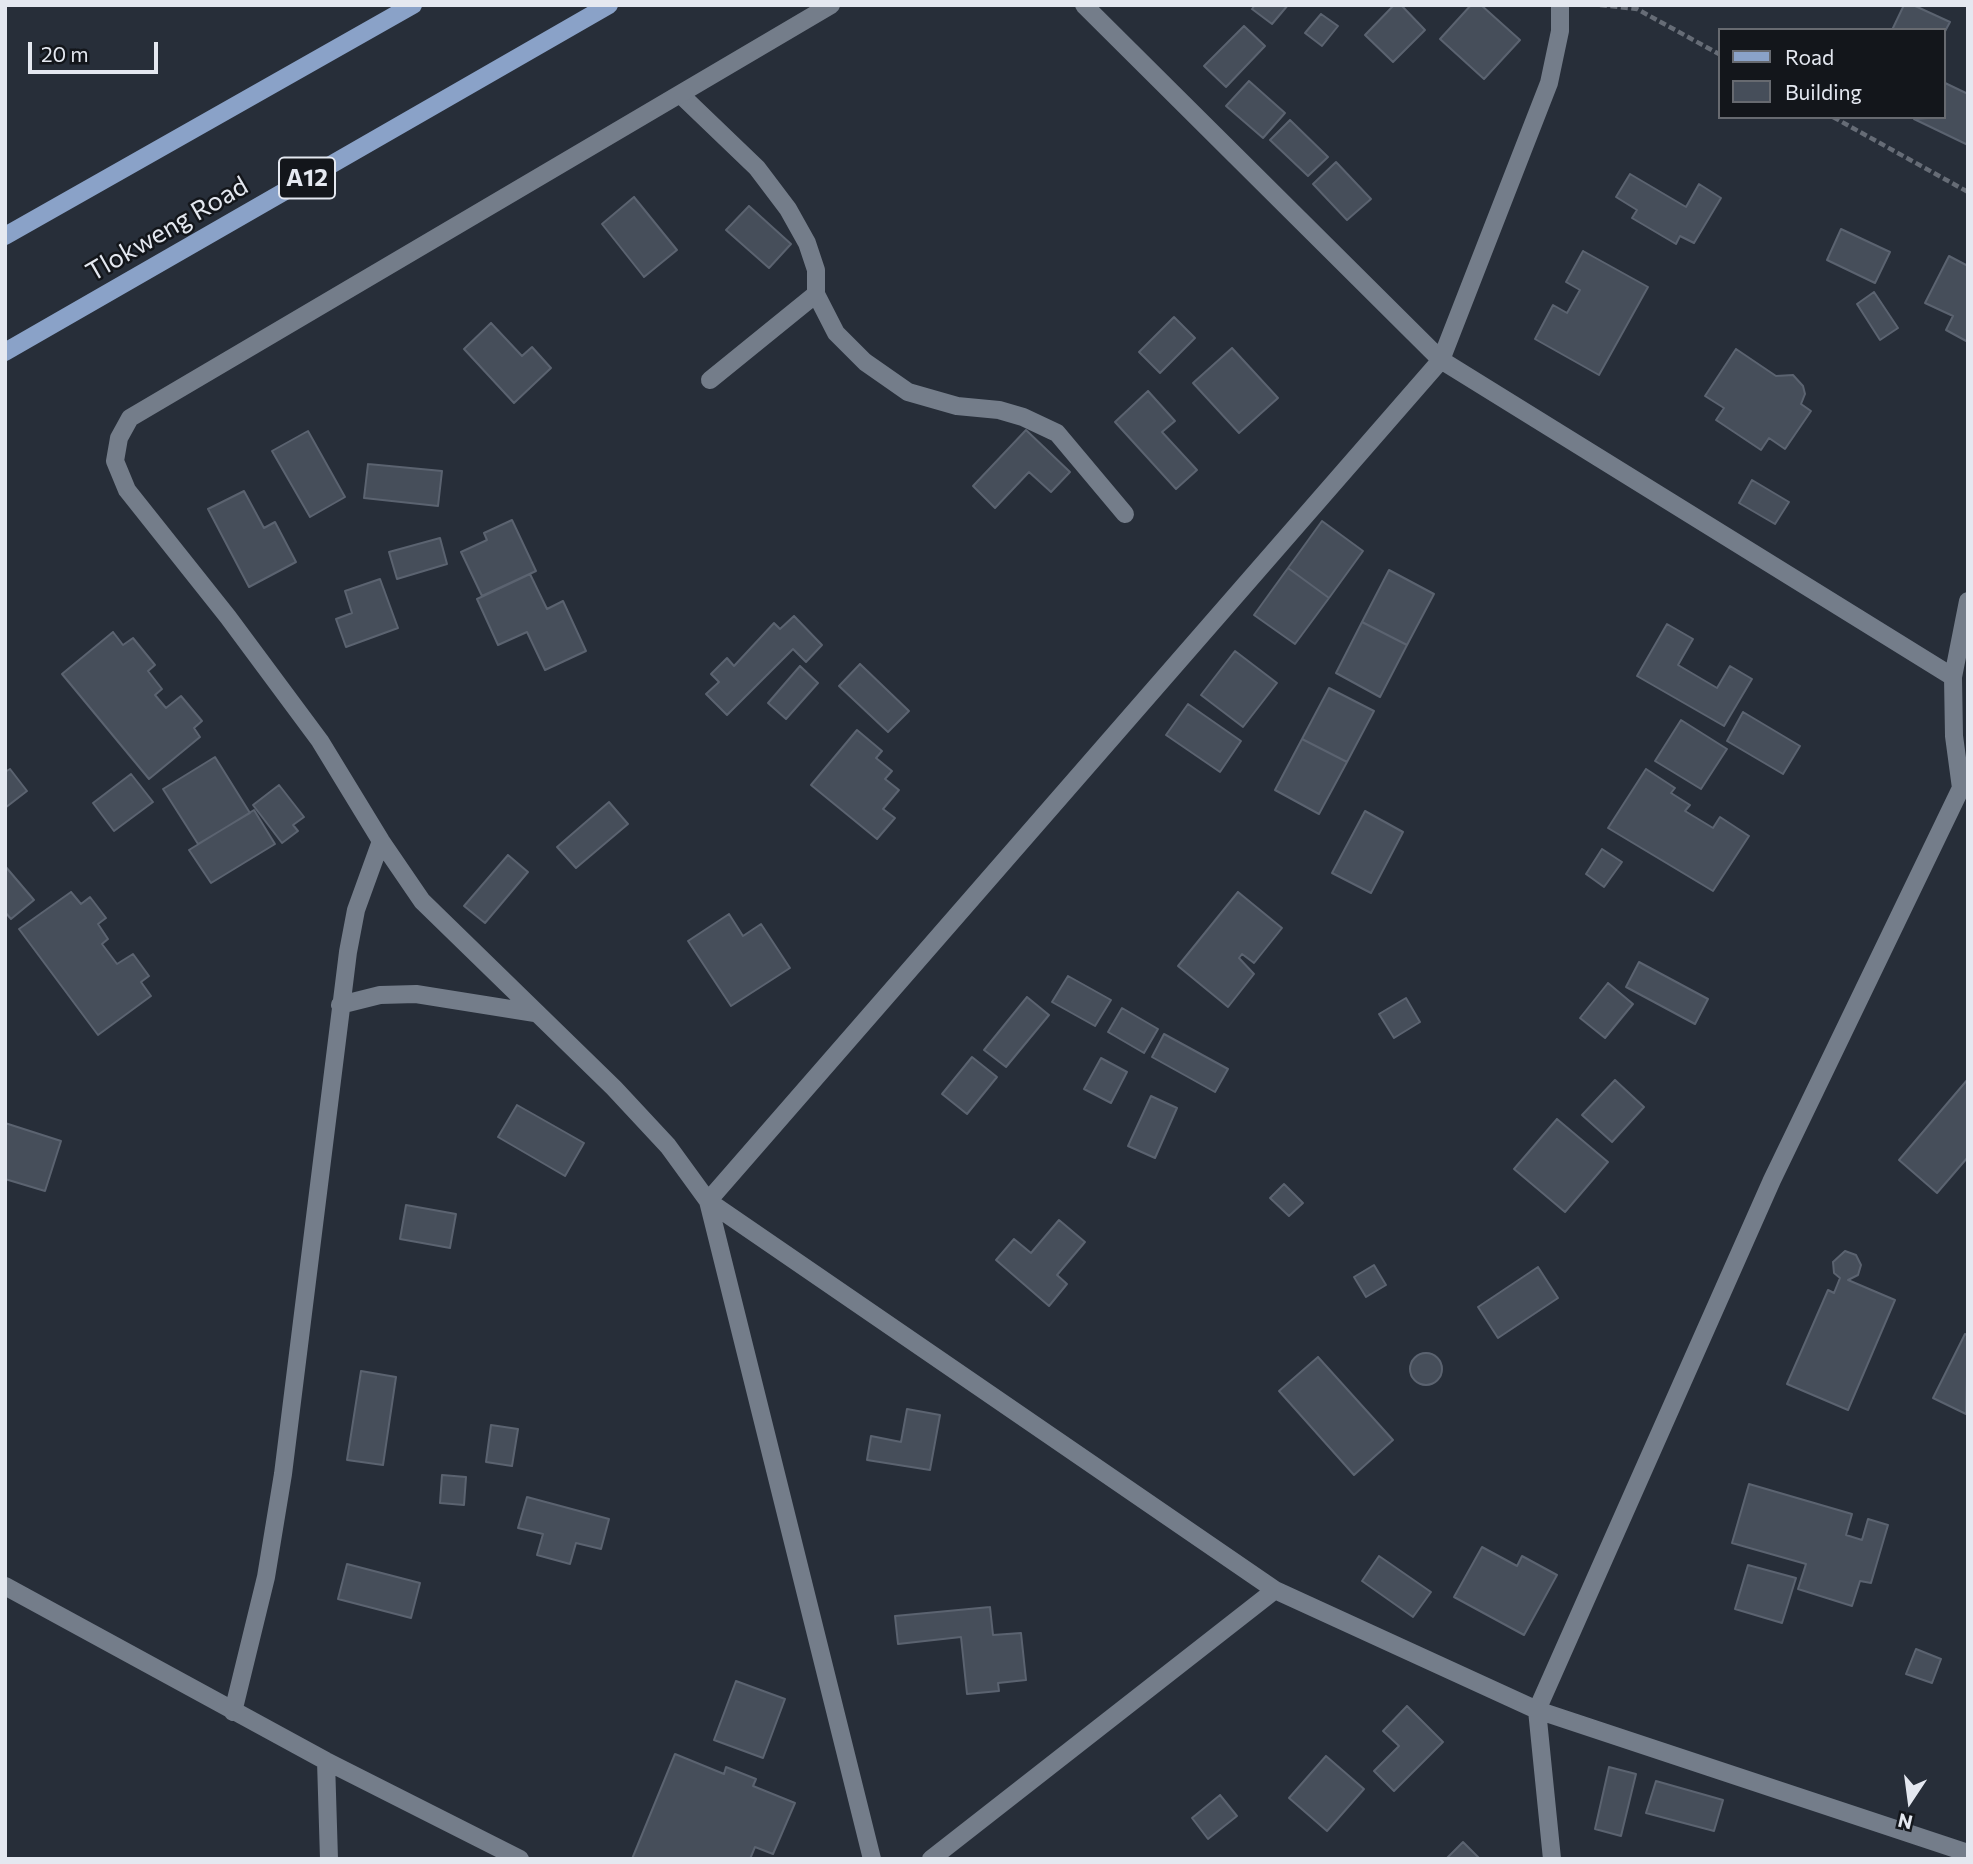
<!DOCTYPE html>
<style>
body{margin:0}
#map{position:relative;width:1973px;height:1864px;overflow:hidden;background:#272e39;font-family:Commissioner,sans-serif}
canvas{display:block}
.frame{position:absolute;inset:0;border:7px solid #e4e8f0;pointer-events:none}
.legend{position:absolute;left:1718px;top:28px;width:228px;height:91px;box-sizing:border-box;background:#13161b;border:2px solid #676a70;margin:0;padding:9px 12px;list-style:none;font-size:21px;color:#e4e8f0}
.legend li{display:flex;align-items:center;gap:14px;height:35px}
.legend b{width:35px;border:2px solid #676a70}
.north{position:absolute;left:1875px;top:1766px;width:70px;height:70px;-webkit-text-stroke:5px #13161b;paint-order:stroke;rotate:193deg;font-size:19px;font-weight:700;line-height:28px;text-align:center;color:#e4e8f0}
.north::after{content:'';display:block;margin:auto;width:24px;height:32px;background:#e4e8f0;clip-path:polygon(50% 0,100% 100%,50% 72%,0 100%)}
.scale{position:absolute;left:28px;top:42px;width:130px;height:32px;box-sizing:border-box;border:4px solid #e4e8f0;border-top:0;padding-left:9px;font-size:21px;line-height:24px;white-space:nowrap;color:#e4e8f0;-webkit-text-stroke:5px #13161b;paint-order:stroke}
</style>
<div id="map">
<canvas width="1973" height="1864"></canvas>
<div class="frame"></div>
<ul class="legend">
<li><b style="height:9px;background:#8aa2c8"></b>Road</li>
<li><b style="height:19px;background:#464e5a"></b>Building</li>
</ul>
<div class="north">N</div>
<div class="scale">20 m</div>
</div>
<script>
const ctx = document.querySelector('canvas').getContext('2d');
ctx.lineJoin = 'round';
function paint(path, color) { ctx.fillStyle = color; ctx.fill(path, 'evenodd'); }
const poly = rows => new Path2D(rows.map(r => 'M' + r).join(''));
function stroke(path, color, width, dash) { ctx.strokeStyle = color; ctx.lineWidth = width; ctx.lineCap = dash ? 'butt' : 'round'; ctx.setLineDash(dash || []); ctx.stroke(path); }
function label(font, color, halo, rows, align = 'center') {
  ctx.font = font + ' Commissioner,sans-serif'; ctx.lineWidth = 5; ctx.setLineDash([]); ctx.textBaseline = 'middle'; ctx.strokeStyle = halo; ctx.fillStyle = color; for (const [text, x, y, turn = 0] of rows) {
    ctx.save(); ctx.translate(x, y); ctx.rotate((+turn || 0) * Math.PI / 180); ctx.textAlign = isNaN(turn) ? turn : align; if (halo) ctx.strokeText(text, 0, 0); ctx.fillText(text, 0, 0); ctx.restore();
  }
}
const building = poly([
 [1255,5,1288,5,1272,24,1252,9,1255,5],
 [1394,5,1401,5,1425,30,1393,62,1365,35,1394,5],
 [1471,5,1481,5,1520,40,1484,79,1440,39,1471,5],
 [1904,5,1913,5,1950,22,1943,35,1943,30,1892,30,1904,5],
 [1321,14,1338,26,1322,46,1305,33,1321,14],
 [1244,26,1265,46,1226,87,1204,66,1244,26],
 [1249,81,1285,113,1263,138,1226,106,1249,81],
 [1943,82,1968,94,1968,145,1914,119,1943,117,1943,82],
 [1290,120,1328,157,1308,176,1270,140,1290,120],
 [1336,162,1371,199,1347,220,1313,184,1336,162],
 [1630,174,1686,207,1699,184,1721,198,1694,243,1680,236,1676,244,1632,218,1637,210,1616,197,1630,174],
 [634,197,677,250,644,277,602,224,634,197],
 [749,206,791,244,769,268,726,230,749,206],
 [1841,229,1890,252,1875,283,1827,260,1841,229],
 [1583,251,1648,287,1599,375,1535,339,1553,305,1567,313,1580,290,1566,282,1583,251],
 [1949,256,1968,266,1968,342,1946,330,1953,316,1925,303,1949,256],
 [1874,292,1898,328,1880,340,1857,304,1874,292],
 [1174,317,1195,338,1160,373,1139,352,1174,317],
 [491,323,522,356,532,347,551,368,514,403,464,349,491,323],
 [1232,348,1278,398,1239,433,1193,383,1232,348],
 [1736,349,1776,376,1793,375,1803,386,1805,394,1801,404,1811,411,1785,449,1769,438,1761,450,1716,420,1724,408,1705,396,1736,349],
 [1148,391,1175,421,1162,432,1197,470,1176,489,1115,422,1148,391],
 [1026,430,1070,472,1051,492,1029,472,995,508,973,486,1026,430],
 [308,431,345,497,310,517,272,451,308,431],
 [368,464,442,471,438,506,364,498,368,464],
 [1752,480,1789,502,1775,524,1739,503,1752,480],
 [244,491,264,528,275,522,296,562,249,587,208,509,244,491],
 [512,520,536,571,482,596,461,552,487,540,484,533,512,520],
 [1322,521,1363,551,1329,598,1288,568,1322,521],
 [440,538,447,564,397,579,389,552,440,538],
 [1288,568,1329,598,1295,644,1254,615,1288,568],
 [1389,570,1434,594,1407,645,1362,622,1389,570],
 [530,574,547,609,563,601,586,651,545,670,527,632,498,645,477,599,530,574],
 [380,579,398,628,346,647,336,619,352,613,345,591,380,579],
 [794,616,822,645,806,662,793,649,727,715,706,694,719,682,711,674,727,658,734,666,774,623,780,629,794,616],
 [1362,622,1407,645,1380,697,1336,673,1362,622],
 [1667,624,1693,639,1678,665,1717,688,1730,666,1752,679,1724,726,1637,676,1667,624],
 [113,632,123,645,133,638,155,665,148,671,162,689,155,695,166,708,181,696,202,721,194,728,200,737,149,779,62,674,113,632],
 [1235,651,1277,683,1243,727,1201,695,1235,651],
 [860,664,909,711,888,732,839,686,860,664],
 [800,666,818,683,786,719,768,703,800,666],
 [1329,688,1374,711,1347,762,1302,739,1329,688],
 [1188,704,1241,741,1220,772,1166,735,1188,704],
 [1743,712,1800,746,1783,774,1727,741,1743,712],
 [1681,720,1727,749,1701,789,1655,761,1681,720],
 [857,730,882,751,876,758,892,771,885,779,899,790,883,809,895,818,877,839,811,785,857,730],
 [1302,739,1347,762,1319,814,1275,790,1302,739],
 [215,757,250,813,198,844,163,789,215,757],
 [10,769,27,791,5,808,5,772,10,769],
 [1646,769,1675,788,1671,793,1690,805,1685,811,1713,828,1720,817,1749,836,1713,891,1608,828,1646,769],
 [131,774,153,802,114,831,93,803,131,774],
 [279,785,304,817,293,825,298,831,282,843,253,805,279,785],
 [609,802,628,824,576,868,557,847,609,802],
 [254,810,275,844,211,883,189,850,254,810],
 [1365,811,1403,832,1371,893,1332,873,1365,811],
 [1602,849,1622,862,1604,887,1586,874,1602,849],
 [508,855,528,872,485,923,464,906,508,855],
 [5,866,34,900,11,919,5,912,5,866],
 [71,892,81,904,90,897,106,918,98,924,108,939,102,944,117,964,133,954,149,976,141,982,151,996,98,1035,19,929,71,892],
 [1238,892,1282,928,1254,963,1242,954,1239,958,1254,974,1228,1007,1178,966,1238,892],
 [729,914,743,936,761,924,790,968,731,1006,688,941,729,914],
 [1639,962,1708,999,1695,1024,1626,987,1639,962],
 [1068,976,1111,1000,1095,1026,1052,1002,1068,976],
 [1608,983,1633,1004,1605,1038,1580,1018,1608,983],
 [1027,997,1049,1015,1006,1067,984,1050,1027,997],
 [1406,998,1420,1022,1394,1038,1379,1014,1406,998],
 [1122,1008,1158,1029,1144,1053,1108,1032,1122,1008],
 [1164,1034,1228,1069,1215,1092,1152,1057,1164,1034],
 [972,1057,997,1077,967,1114,942,1094,972,1057],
 [1101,1058,1127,1072,1111,1103,1084,1089,1101,1058],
 [1968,1079,1968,1157,1937,1193,1899,1160,1968,1079],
 [1615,1080,1644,1107,1612,1142,1582,1115,1615,1080],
 [1151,1096,1177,1108,1155,1158,1128,1146,1151,1096],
 [517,1105,584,1143,565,1176,498,1137,517,1105],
 [1557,1119,1608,1162,1565,1212,1514,1169,1557,1119],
 [5,1123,61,1141,45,1191,5,1179,5,1123],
 [1284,1184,1303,1203,1289,1216,1270,1198,1284,1184],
 [406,1205,456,1214,450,1248,400,1239,406,1205],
 [1059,1220,1085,1242,1057,1275,1067,1284,1049,1306,996,1260,1014,1239,1031,1253,1059,1220],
 [1845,1251,1856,1255,1861,1265,1858,1275,1848,1280,1895,1300,1848,1410,1787,1384,1828,1290,1834,1293,1840,1278,1834,1273,1833,1262,1845,1251],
 [1374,1265,1386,1285,1366,1297,1354,1277,1374,1265],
 [1538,1267,1558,1298,1498,1338,1478,1307,1538,1267],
 [1965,1334,1968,1335,1966,1414,1933,1398,1965,1334],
 '1410 1369a16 16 0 1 1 32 0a16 16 0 1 1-32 0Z',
 [1318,1357,1393,1440,1354,1475,1279,1391,1318,1357],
 [361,1371,396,1377,383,1465,347,1460,361,1371],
 [907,1409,940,1415,930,1470,867,1460,871,1436,901,1442,907,1409],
 [491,1425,518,1429,512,1466,486,1462,491,1425],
 [442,1475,466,1477,464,1505,440,1503,442,1475],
 [1749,1484,1852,1514,1846,1535,1862,1540,1868,1519,1888,1525,1871,1583,1860,1581,1852,1606,1798,1589,1806,1564,1732,1543,1749,1484],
 [527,1497,609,1519,601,1549,576,1543,570,1564,537,1555,543,1534,518,1528,527,1497],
 [1482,1547,1517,1566,1522,1556,1557,1575,1524,1635,1454,1597,1482,1547],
 [1379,1556,1431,1592,1413,1617,1362,1581,1379,1556],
 [347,1564,420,1583,411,1618,338,1599,347,1564],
 [1748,1565,1796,1578,1782,1623,1735,1609,1748,1565],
 [990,1607,993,1635,1021,1633,1026,1680,998,1683,999,1691,967,1694,961,1637,898,1644,895,1616,990,1607],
 [1916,1649,1941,1659,1932,1683,1906,1674,1916,1649],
 [736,1681,785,1699,763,1758,714,1740,736,1681],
 [1407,1706,1443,1742,1394,1791,1374,1771,1399,1746,1383,1731,1407,1706],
 [675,1754,724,1774,726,1767,756,1779,753,1786,795,1803,773,1854,755,1847,750,1859,632,1859,675,1754],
 [1326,1756,1364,1789,1327,1831,1289,1798,1326,1756],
 [1609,1767,1636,1774,1621,1836,1595,1829,1609,1767],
 [1656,1781,1723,1800,1714,1831,1646,1813,1656,1781],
 [1220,1795,1237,1816,1208,1839,1192,1818,1220,1795],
 [1463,1842,1480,1859,1446,1859,1463,1842]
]);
const path = poly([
 [1600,5,1637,9,1719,54],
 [1833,117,1968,192]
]);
const service = poly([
 [682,96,757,168,788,209,807,243,816,270,816,294,836,333,865,362,908,392,957,406,999,410,1023,417,1057,433,1125,514],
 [710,380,816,294]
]);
const minor = poly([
 [831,5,130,418,119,438,115,461,127,490,228,617,320,741,381,841,422,901,614,1088,668,1146,708,1201,1275,1590,1537,1710,1968,1853],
 [1084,5,1441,360,1953,677],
 [340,1005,380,995,416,994,535,1013],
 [5,1586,326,1761,520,1859],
 [233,1712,266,1577,283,1474,348,952,356,910,381,841],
 [326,1761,329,1859],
 [872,1859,708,1201,1441,360,1549,83,1560,31,1560,5],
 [931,1859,1275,1590],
 [1552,1859,1537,1710,1772,1180,1961,788,1954,736,1953,677,1968,601]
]);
const primary = poly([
 [5,236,413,5],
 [5,352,609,5]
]);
const shields = [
 [307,178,56]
];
const shieldNames = [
 ["A12",307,178]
];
const streetNames = [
 ["Tlokweng Road",167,229,-30]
];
paint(building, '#464e5a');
stroke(building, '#5b6370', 2);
stroke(path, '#666c76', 4.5, [7, 3.5]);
stroke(service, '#747d8a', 18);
stroke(minor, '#747d8a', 18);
stroke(primary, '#8aa2c8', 18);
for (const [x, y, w] of shields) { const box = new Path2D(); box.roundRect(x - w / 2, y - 20.5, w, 41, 5); ctx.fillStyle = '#13161b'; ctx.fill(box); stroke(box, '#e4e8f0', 2); }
label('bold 24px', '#e4e8f0', null, shieldNames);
label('26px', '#e4e8f0', '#13161b', streetNames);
</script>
